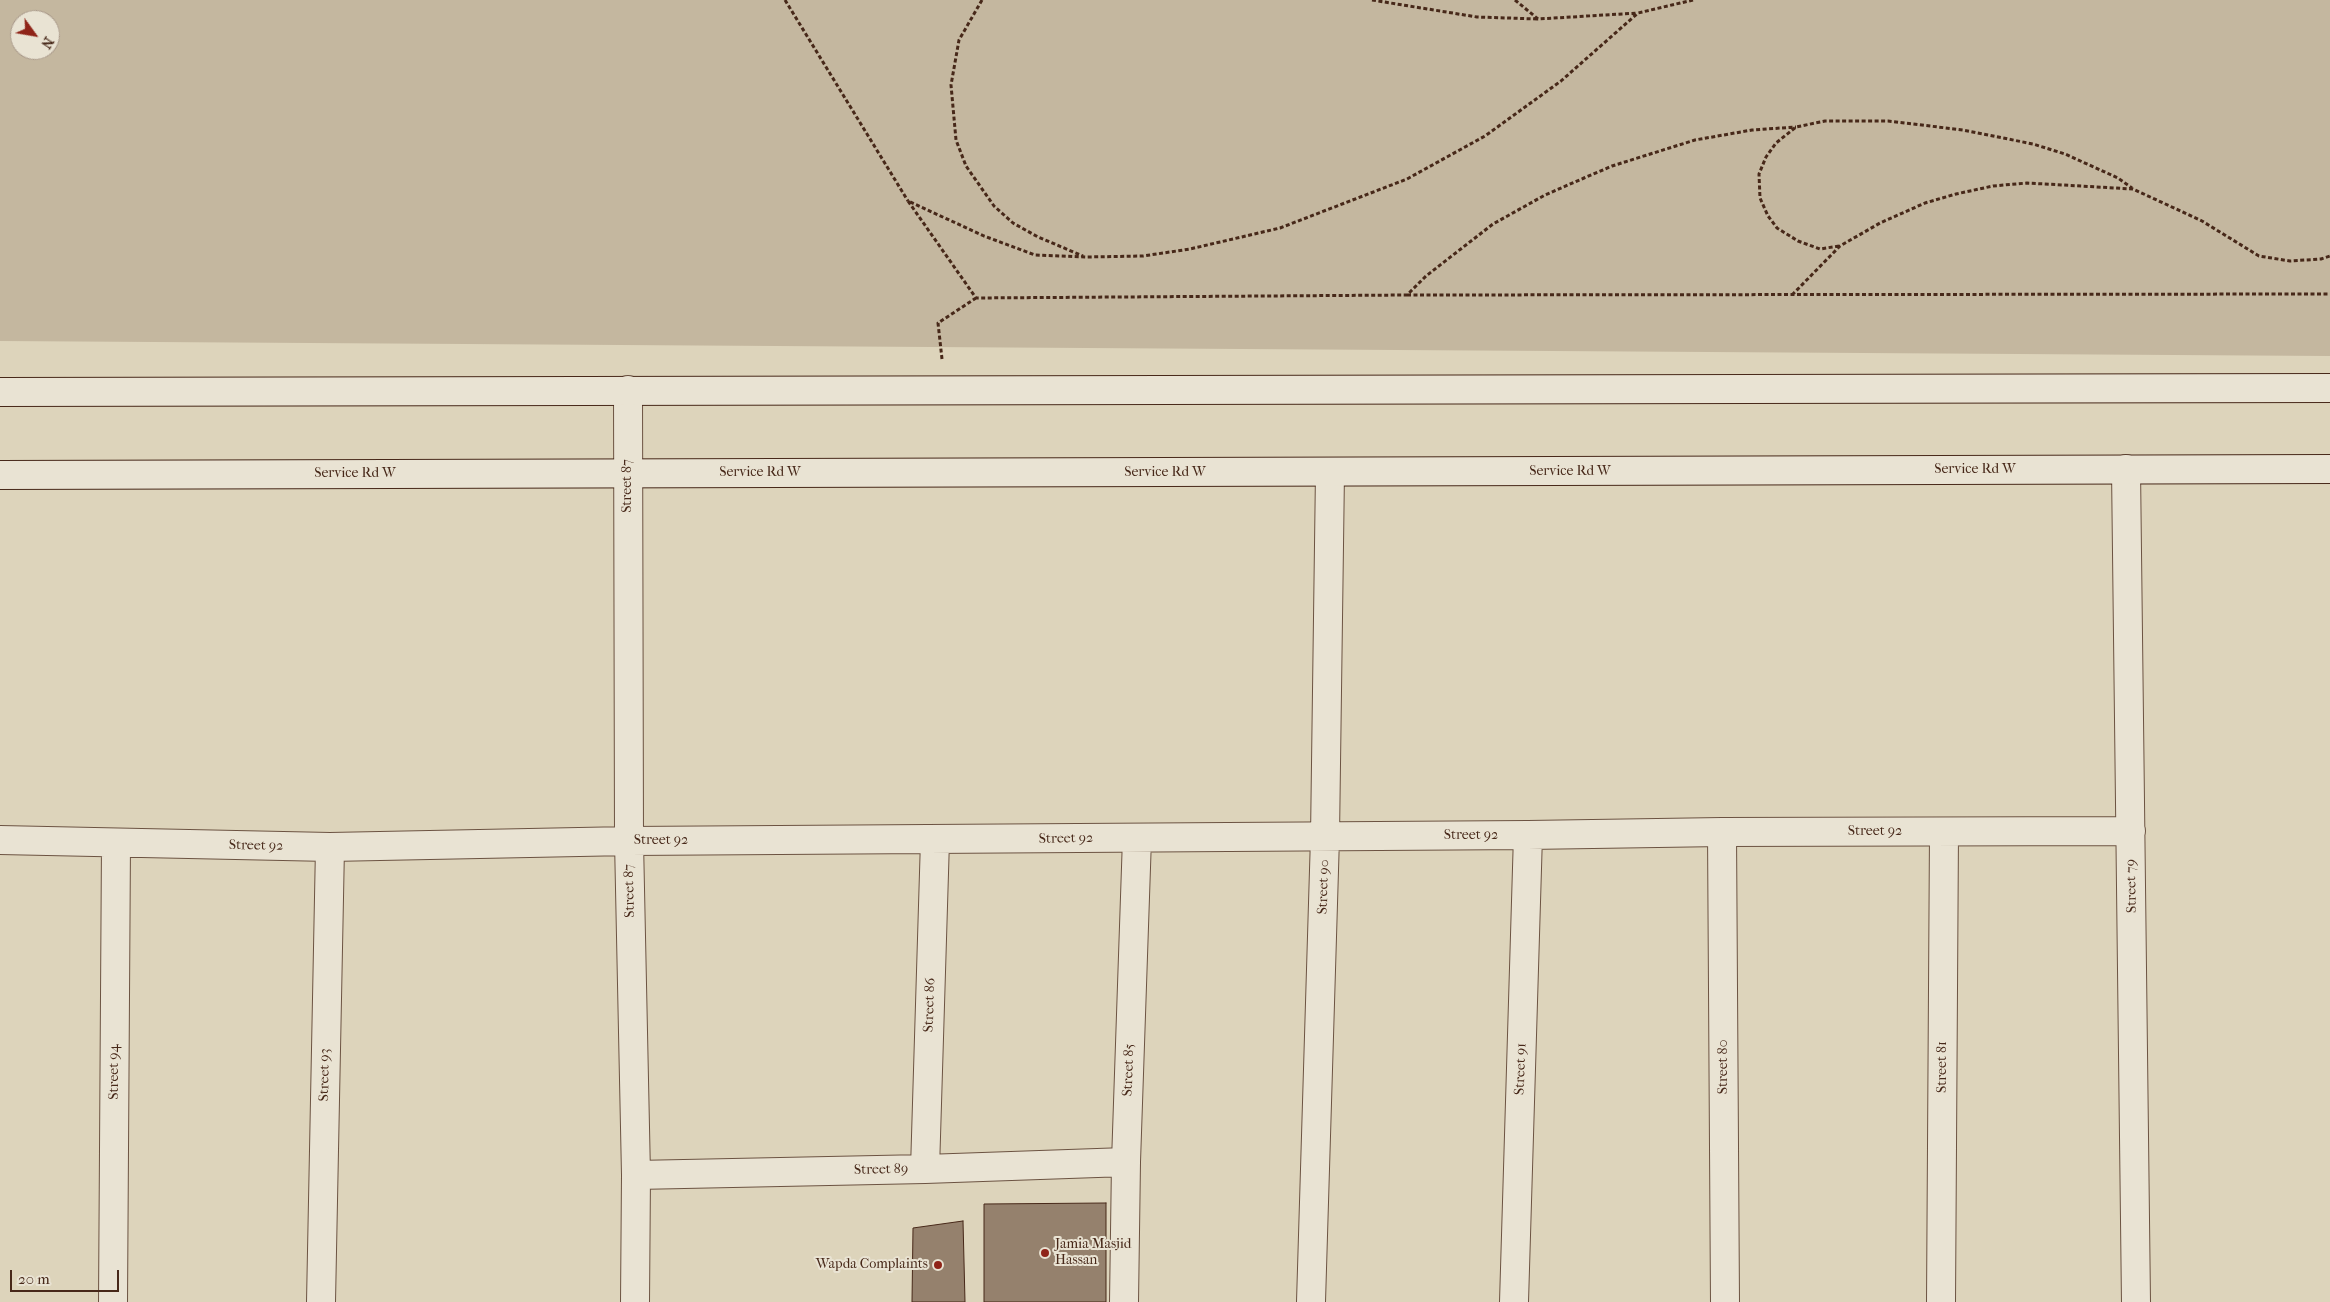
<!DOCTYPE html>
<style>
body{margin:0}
#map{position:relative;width:2330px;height:1302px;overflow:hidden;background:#ddd4bb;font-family:"IM FELL French Canon",serif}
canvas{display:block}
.north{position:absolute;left:10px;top:10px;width:50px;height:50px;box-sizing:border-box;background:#e9e3d3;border:1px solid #a89889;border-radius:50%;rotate:122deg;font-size:14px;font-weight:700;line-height:20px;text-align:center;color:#472819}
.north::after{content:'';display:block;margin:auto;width:18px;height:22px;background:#8f2418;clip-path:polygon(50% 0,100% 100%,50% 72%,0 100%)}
.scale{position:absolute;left:10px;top:1270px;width:109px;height:22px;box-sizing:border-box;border:2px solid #472819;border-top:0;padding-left:6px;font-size:15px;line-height:18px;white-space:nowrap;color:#472819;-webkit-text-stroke:4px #e9e3d3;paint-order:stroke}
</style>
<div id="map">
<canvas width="2330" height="1302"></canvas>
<div class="north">N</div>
<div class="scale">20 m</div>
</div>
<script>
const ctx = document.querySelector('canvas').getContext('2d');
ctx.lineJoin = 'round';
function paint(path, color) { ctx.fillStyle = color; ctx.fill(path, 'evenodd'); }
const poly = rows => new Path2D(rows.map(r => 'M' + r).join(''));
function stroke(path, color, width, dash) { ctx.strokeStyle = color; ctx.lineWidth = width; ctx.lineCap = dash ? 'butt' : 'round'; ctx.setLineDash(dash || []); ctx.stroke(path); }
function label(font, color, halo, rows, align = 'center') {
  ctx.font = font + ' "IM FELL French Canon",serif'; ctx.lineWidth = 4; ctx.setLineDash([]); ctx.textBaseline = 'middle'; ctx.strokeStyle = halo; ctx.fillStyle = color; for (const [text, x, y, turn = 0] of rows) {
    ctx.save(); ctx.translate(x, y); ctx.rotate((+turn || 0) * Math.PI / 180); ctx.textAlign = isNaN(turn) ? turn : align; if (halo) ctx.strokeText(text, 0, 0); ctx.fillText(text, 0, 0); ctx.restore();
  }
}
const green = poly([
 [0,0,2330,0,2330,356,0,341],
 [20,20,50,20,50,50,20,50]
]);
const building = poly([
 [1106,1203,1106,1302,984,1302,984,1204,1106,1203],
 [963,1221,965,1302,912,1302,913,1228,963,1221]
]);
const path = poly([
 [785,0,908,201],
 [982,0,959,40,951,85,956,140,966,166,994,206,1013,223,1038,237,1083,256],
 [1372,0,1477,17,1538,19],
 [1515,0,1538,19,1638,13],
 [1693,0,1638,13,1561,81,1485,136,1407,179,1280,228,1190,249,1143,256,1086,257,1035,255,984,236,908,201,976,298,1407,295,1426,276,1493,224,1545,195,1584,178,1612,166,1695,140,1752,130,1796,127],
 [1839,246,1820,249,1798,241,1777,228,1768,216,1760,198,1759,174,1766,157,1776,143,1796,127,1825,121,1888,121,1963,130,2033,144,2065,154,2118,178,2132,188],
 [1407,295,2330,294],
 [1792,295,1840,246,1880,223,1925,203,1956,194,1993,186,2027,183,2133,189,2202,221,2259,256,2290,261,2321,259,2330,256],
 [942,359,938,323,976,298]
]);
const minor = poly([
 [628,390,629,841,636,1175,635,1302],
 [2126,469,2136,1302],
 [1722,832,1725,1302],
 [0,840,330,847,629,841,1528,835,1722,832,2131,831],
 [925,1169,935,840],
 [636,1175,925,1169,1126,1162],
 [113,1302,116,843],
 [321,1302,330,847],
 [1124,1302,1126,1162,1137,838],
 [1311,1302,1325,837,1330,472],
 [1514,1302,1528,835],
 [1941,1302,1944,832]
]);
const secondary = poly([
 [0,392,2330,388],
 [0,475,2330,469]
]);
const markers = [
 [1045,1253,5,"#8f2418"],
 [938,1265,5,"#8f2418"]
];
const streetNames = [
 ["Service Rd W",1975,470],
 ["Service Rd W",1570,472],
 ["Service Rd W",760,473],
 ["Service Rd W",1165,473],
 ["Service Rd W",355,474],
 ["Street 87",628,486,-90],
 ["Street 92",1875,832],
 ["Street 92",1471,836],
 ["Street 92",1066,839,-1],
 ["Street 92",661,841],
 ["Street 92",256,846,1],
 ["Street 79",2132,886,-91],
 ["Street 90",1324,887,-88],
 ["Street 87",630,891,-91],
 ["Street 86",930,1005,-88],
 ["Street 80",1724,1067,-90],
 ["Street 81",1943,1067,-90],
 ["Street 91",1521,1069,-88],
 ["Street 85",1129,1070,-88],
 ["Street 94",115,1072,-90],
 ["Street 93",325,1075,-89],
 ["Street 89",881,1170,-1]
];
const poiNames = [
 ["Jamia Masjid",1055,1245],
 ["Hassan",1055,1261],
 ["Wapda Complaints",928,1265,"right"]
];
paint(green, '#c4b79f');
paint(building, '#95816d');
stroke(building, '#472819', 1);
stroke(minor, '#6c5342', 30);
stroke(secondary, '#472819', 30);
stroke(path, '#472819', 3, [4, 2.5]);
stroke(minor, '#e9e3d3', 28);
stroke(secondary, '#e9e3d3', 28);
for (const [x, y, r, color] of markers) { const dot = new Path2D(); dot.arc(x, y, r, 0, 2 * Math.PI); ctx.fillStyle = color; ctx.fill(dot); stroke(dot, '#e9e3d3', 2); }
label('14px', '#472819', '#e9e3d3', streetNames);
label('14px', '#472819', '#e9e3d3', poiNames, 'left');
</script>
